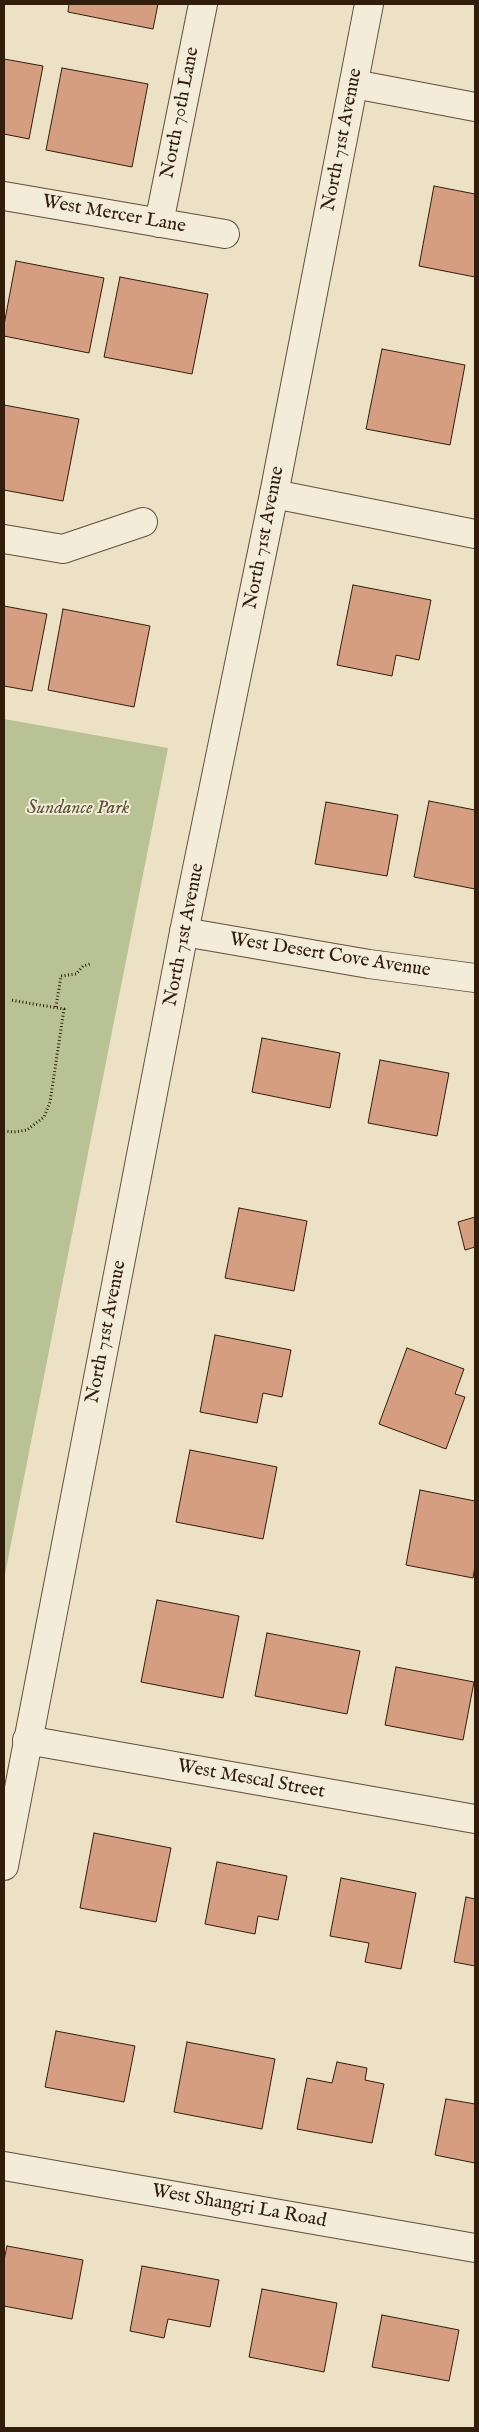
<!DOCTYPE html>
<style>
body{margin:0}
#map{position:relative;width:479px;height:2432px;overflow:hidden;background:#ede1c5;font-family:"IM FELL English",serif}
canvas{display:block}
.frame{position:absolute;inset:0;border:5px solid #321d0b;pointer-events:none}
</style>
<div id="map">
<canvas width="479" height="2432"></canvas>
<div class="frame"></div>
</div>
<script>
const ctx = document.querySelector('canvas').getContext('2d');
ctx.lineJoin = 'round';
function paint(path, color) { ctx.fillStyle = color; ctx.fill(path, 'evenodd'); }
const poly = rows => new Path2D(rows.map(r => 'M' + r).join(''));
function stroke(path, color, width, dash) { ctx.strokeStyle = color; ctx.lineWidth = width; ctx.lineCap = dash ? 'butt' : 'round'; ctx.setLineDash(dash || []); ctx.stroke(path); }
function label(font, color, halo, rows, align = 'center') {
  ctx.font = font + ' "IM FELL English",serif'; ctx.lineWidth = 4; ctx.setLineDash([]); ctx.textBaseline = 'middle'; ctx.strokeStyle = halo; ctx.fillStyle = color; for (const [text, x, y, turn = 0] of rows) {
    ctx.save(); ctx.translate(x, y); ctx.rotate((+turn || 0) * Math.PI / 180); ctx.textAlign = isNaN(turn) ? turn : align; if (halo) ctx.strokeText(text, 0, 0); ctx.fillText(text, 0, 0); ctx.restore();
  }
}
const green = poly([
 [4,719,168,748,4,1579]
]);
const building = poly([
 [69,4,158,4,153,29,68,12,69,4],
 [4,59,43,66,29,139,4,134,4,59],
 [62,68,148,84,132,167,46,150,62,68],
 [434,186,475,194,475,277,419,266,434,186],
 [16,261,104,278,89,353,4,336,4,325,16,261],
 [120,277,208,294,192,374,104,357,120,277],
 [382,349,465,365,450,445,366,429,382,349],
 [4,405,79,419,63,501,4,490,4,405],
 [353,585,431,600,419,660,396,655,392,676,337,665,353,585],
 [4,606,47,614,32,691,4,686,4,606],
 [63,609,150,626,134,707,48,690,63,609],
 [429,801,475,810,475,889,414,877,429,801],
 [326,802,398,815,387,876,315,864,326,802],
 [262,1038,340,1053,330,1108,252,1092,262,1038],
 [380,1060,449,1073,437,1136,368,1123,380,1060],
 [239,1208,307,1221,294,1291,225,1278,239,1208],
 [475,1217,475,1247,465,1250,458,1222,475,1217],
 [215,1335,291,1350,282,1397,263,1393,257,1423,200,1412,215,1335],
 [407,1348,464,1369,455,1394,465,1397,446,1449,379,1424,407,1348],
 [190,1450,277,1467,263,1539,176,1522,190,1450],
 [420,1490,475,1501,475,1566,473,1578,406,1565,420,1490],
 [157,1600,239,1616,223,1698,141,1682,157,1600],
 [267,1633,360,1651,347,1714,255,1696,267,1633],
 [396,1667,474,1682,463,1740,385,1725,396,1667],
 [94,1833,171,1848,156,1922,80,1908,94,1833],
 [217,1862,287,1876,278,1920,258,1916,255,1934,205,1924,217,1862],
 [341,1878,416,1893,401,1969,365,1962,369,1943,330,1936,341,1878],
 [466,1897,475,1899,475,1966,454,1962,466,1897],
 [56,2031,135,2046,124,2102,45,2087,56,2031],
 [187,2042,275,2059,262,2129,174,2112,187,2042],
 [337,2062,367,2068,365,2080,384,2084,372,2143,297,2129,307,2078,332,2083,337,2062],
 [446,2099,475,2104,475,2163,435,2155,446,2099],
 [7,2246,83,2260,72,2319,4,2306,4,2260,7,2246],
 [142,2266,219,2280,210,2327,168,2319,164,2338,130,2331,142,2266],
 [262,2289,337,2303,324,2372,249,2357,262,2289],
 [382,2315,459,2330,449,2381,372,2367,382,2315]
]);
const path = poly([
 [56,1007,61,976,76,974,83,966,90,964],
 [4,1131,14,1132,27,1130,44,1117,50,1102,64,1009,10,1000]
]);
const minor = poly([
 [354,84,475,107],
 [4,196,225,234],
 [159,223,203,4],
 [274,494,475,534],
 [4,539,63,549,143,522],
 [184,932,369,964,475,978],
 [27,1740,475,1819],
 [4,2166,475,2248]
]);
const tertiary = poly([
 [4,1866,184,932,274,494,369,4]
]);
const streetNames = [
 ["North 70th Lane",181,113,-79],
 ["North 71st Avenue",343,140,-79],
 ["West Mercer Lane",114,215,10],
 ["North 71st Avenue",265,538,-79],
 ["North 71st Avenue",185,935,-79],
 ["West Desert Cove Avenue",330,956,9],
 ["North 71st Avenue",107,1332,-79],
 ["West Mescal Street",251,1780,10],
 ["West Shangri La Road",239,2207,10]
];
const parkNames = [
 ["Sundance Park",78,809]
];
paint(green, '#b9c294');
paint(building, '#d69e81');
stroke(building, '#321d0b', 1);
stroke(minor, '#614e3a', 30);
stroke(tertiary, '#614e3a', 30);
stroke(path, '#321d0b', 3, [1, 2.5]);
stroke(minor, '#f3ecd9', 28);
stroke(tertiary, '#f3ecd9', 28);
label('19px', '#321d0b', '#f3ecd9', streetNames);
label('italic 19px', '#5a4f34', '#f3ecd9', parkNames);
</script>
